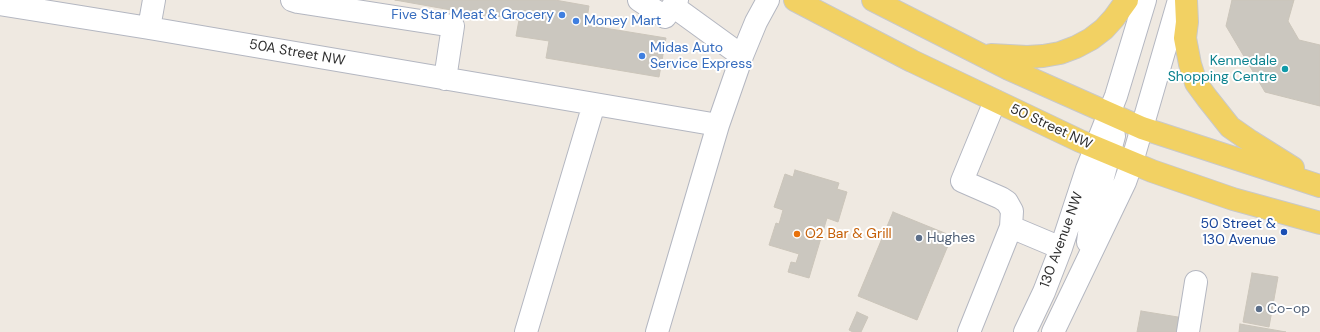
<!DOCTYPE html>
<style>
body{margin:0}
canvas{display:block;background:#efe9e1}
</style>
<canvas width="1320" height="332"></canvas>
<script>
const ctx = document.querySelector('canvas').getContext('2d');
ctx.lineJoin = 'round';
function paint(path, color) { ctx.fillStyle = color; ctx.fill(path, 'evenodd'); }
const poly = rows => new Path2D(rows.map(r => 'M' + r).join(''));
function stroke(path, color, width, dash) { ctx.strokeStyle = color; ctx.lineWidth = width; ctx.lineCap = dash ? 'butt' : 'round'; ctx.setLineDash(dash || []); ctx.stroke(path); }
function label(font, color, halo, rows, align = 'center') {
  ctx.font = font + ' "DM Sans",sans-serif'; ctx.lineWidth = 4; ctx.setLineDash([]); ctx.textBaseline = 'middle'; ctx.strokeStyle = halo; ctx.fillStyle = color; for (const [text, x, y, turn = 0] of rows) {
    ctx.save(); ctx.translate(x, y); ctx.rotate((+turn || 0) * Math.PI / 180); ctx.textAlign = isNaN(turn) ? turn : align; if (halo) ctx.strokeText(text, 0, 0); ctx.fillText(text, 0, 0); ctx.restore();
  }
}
const building = poly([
 [395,0,555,0,589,6,586,25,666,38,659,77,546,58,549,41,516,36,519,20,486,14,485,16,395,0],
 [1232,0,1294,0,1288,21,1299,40,1320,45,1320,106,1265,92,1226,26,1232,0],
 [795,170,839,183,837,189,847,192,838,222,827,218,809,278,788,272,791,262,796,263,799,254,769,245,776,223,779,224,783,210,774,207,785,174,793,177,795,170],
 [893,212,952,236,917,320,858,296,893,212],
 [1252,273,1278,277,1269,327,1243,322,1252,273],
 [1141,311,1184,318,1181,332,1137,332,1141,311],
 [857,312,868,317,861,332,853,332,849,330,857,312],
 [1240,324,1286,332,1239,332,1240,324]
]);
const minor = poly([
 [292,0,298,2,453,26,445,79],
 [639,0,665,17,673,6],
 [677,0,673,6,742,56],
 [0,4,149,28,718,125],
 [149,28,154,0],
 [995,101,962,181,1001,198,1007,202,1012,211,1011,227,1061,248],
 [1088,242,1090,226,1114,136],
 [526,332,594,104],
 [657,332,718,125,742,56,756,22,768,0],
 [969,332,1011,227],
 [1025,332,1044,292,1061,248,1087,169,1116,96,1145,0],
 [1053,332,1125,182,1132,162,1179,0],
 [1188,332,1196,282]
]);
const major = poly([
 [795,0,912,61,1080,141,1152,171,1233,199,1320,223],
 [873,0,1009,69,1142,128,1320,186],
 [1186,0,1187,22,1185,38,1190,64,1196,83,1207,98,1230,127,1250,141,1293,168],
 [991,55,1027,57,1043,56,1060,53,1076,47,1091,39,1104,29,1114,18,1127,0]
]);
const markers = [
 [562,15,4,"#3f7fe0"],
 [576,21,4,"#3f7fe0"],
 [642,56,4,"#3f7fe0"],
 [1285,69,4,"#0f9aa8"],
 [1284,232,4,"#1a4fb4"],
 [797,234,4,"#e8710a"],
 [919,238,4,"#5c6f8a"],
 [1259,309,4,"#5c6f8a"]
];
const shopNames = [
 ["Five Star Meat & Grocery",554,15,"right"],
 ["Money Mart",584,21],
 ["Midas Auto",650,48],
 ["Service Express",650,64]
];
const streetNames = [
 ["50A Street NW",297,53,10],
 ["50 Street NW",1051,127,25],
 ["130 Avenue NW",1062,240,-70]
];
const cultureNames = [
 ["Kennedale",1277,61],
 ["Shopping Centre",1277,77]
];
const transitNames = [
 ["50 Street &",1276,224],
 ["130 Avenue",1276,240]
];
const foodNames = [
 ["O2 Bar & Grill",805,234]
];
const serviceNames = [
 ["Hughes",927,238],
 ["Co-op",1267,309]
];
paint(building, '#cbc7bf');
stroke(building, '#cbc5ba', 1);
stroke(minor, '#b4b7c1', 24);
stroke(major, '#c9c9c9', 24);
stroke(minor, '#fff', 22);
stroke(major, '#f2d163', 22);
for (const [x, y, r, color] of markers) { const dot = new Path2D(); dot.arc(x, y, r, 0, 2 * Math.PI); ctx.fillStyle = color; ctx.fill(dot); stroke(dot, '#fff', 1.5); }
label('14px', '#366cbe', '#fff', shopNames, 'left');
label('14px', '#2e2e2e', '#fff', streetNames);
label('14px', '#0d838f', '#fff', cultureNames, 'right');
label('14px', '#164399', '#fff', transitNames, 'right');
label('14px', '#c56008', '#fff', foodNames, 'left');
label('14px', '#4e5e75', '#fff', serviceNames, 'left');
</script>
